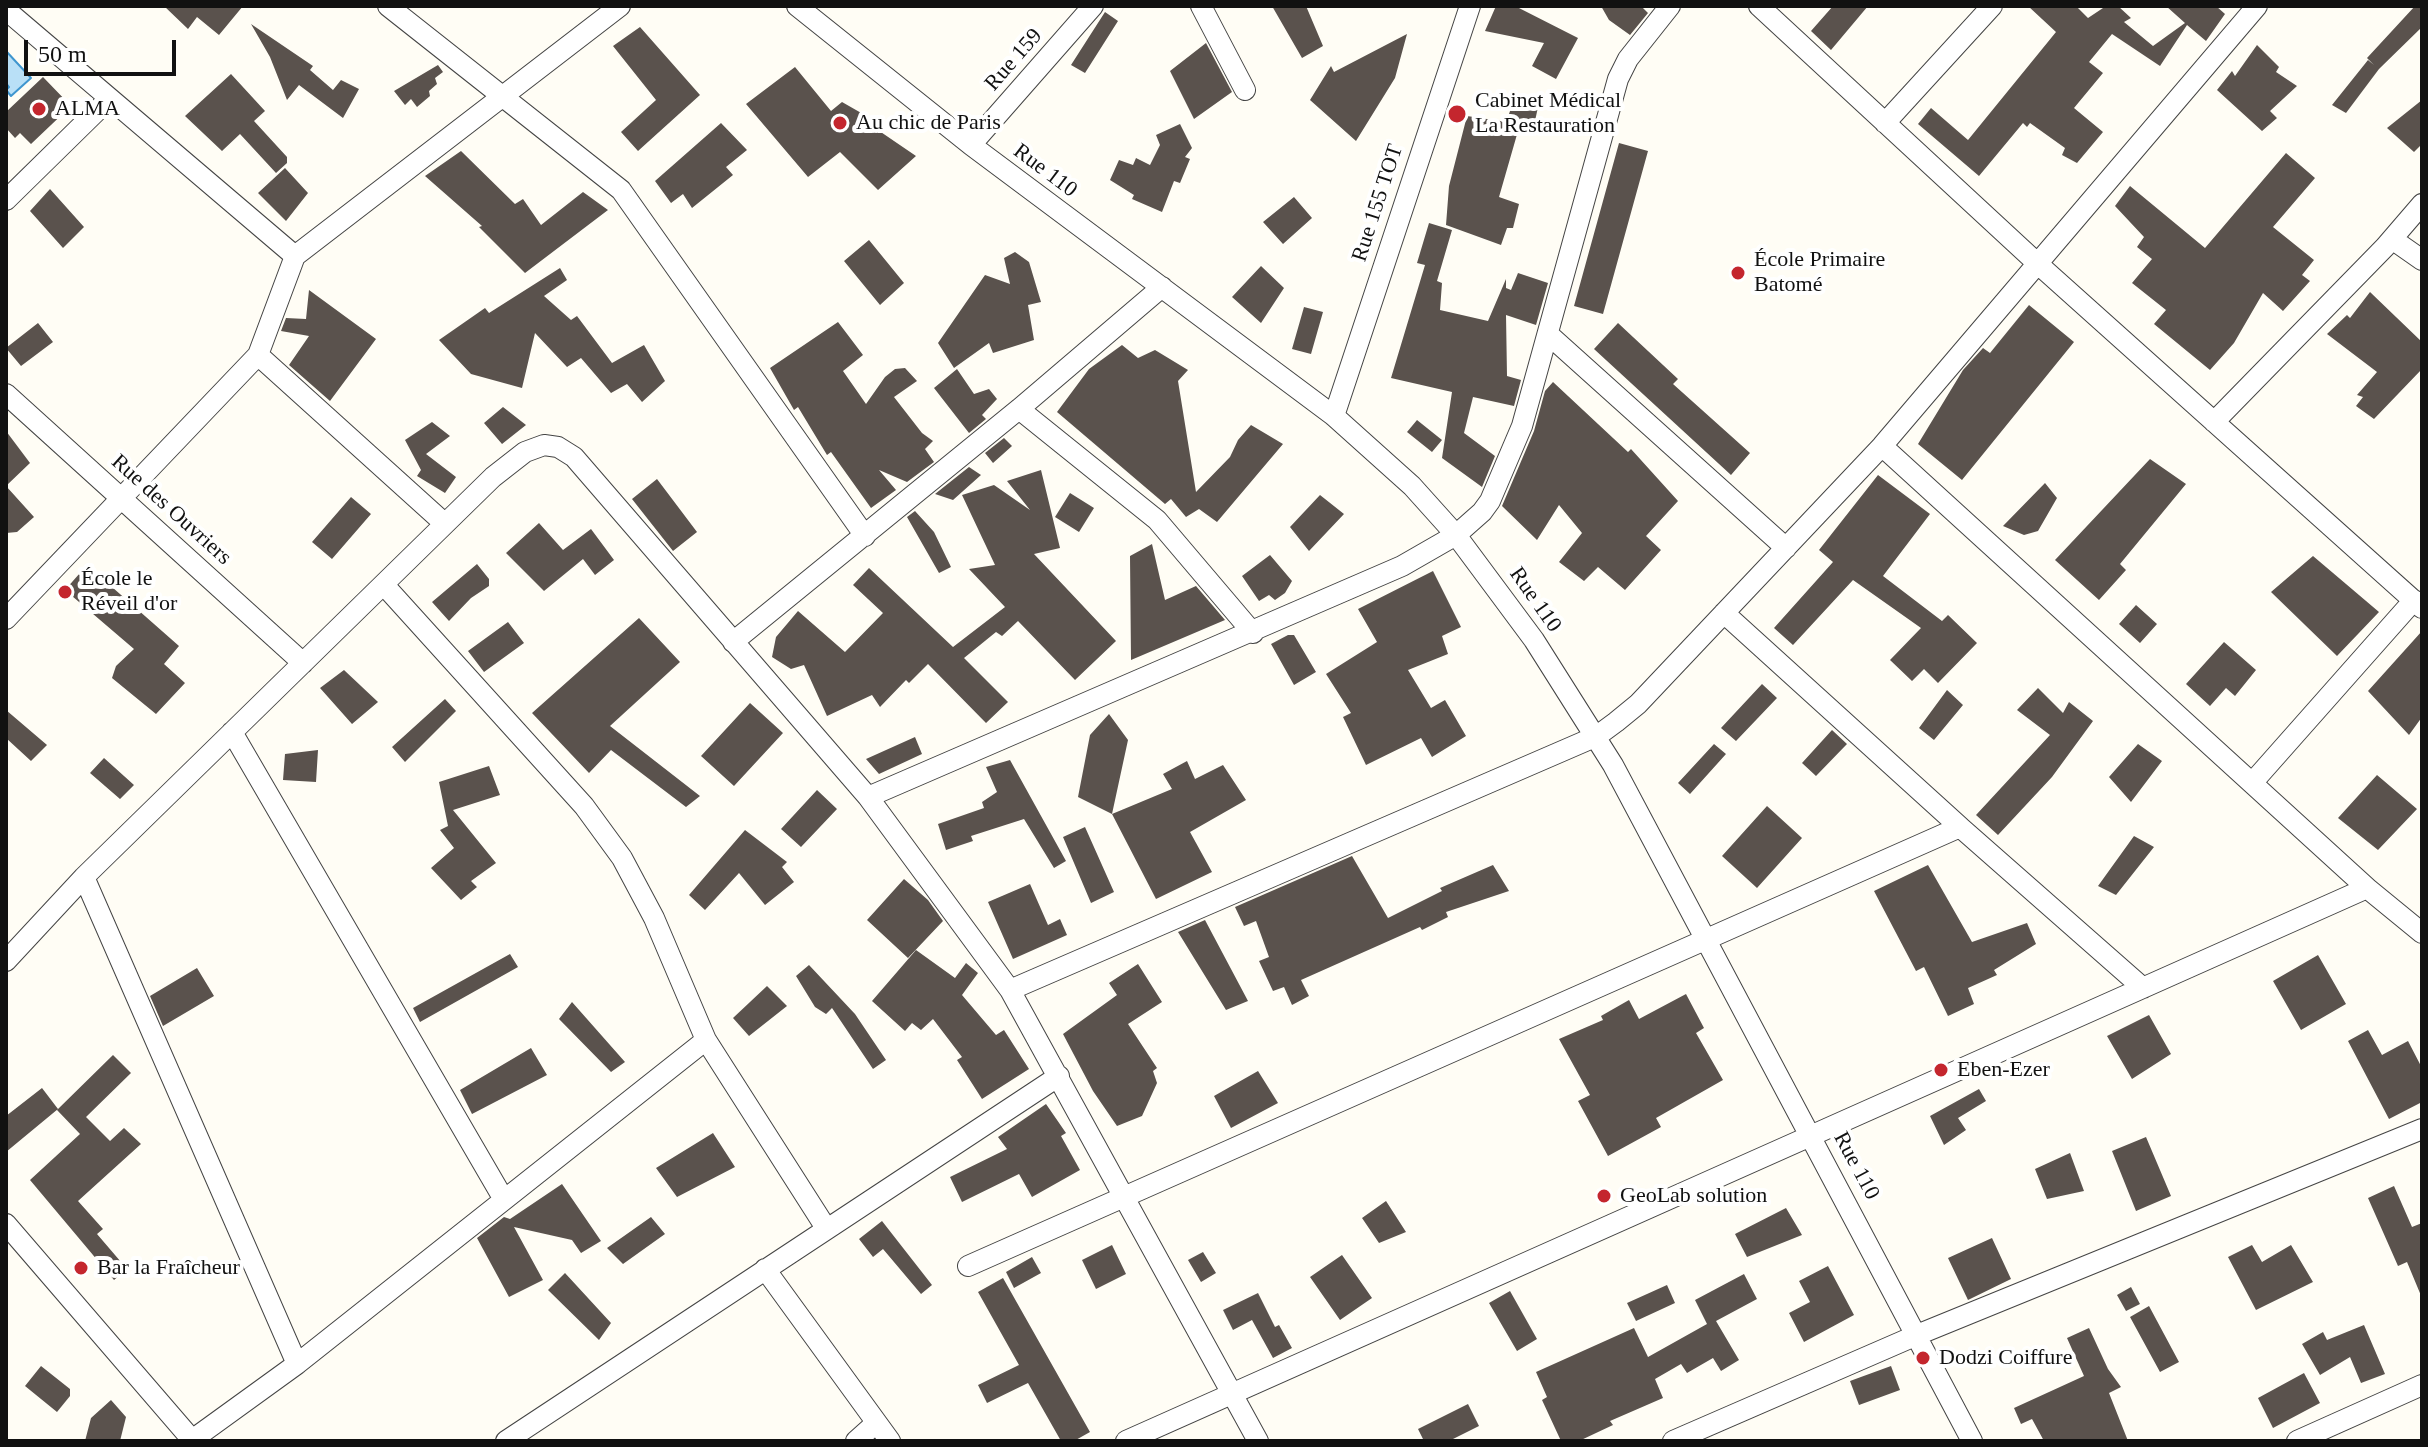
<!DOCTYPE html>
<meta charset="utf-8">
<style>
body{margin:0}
#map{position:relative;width:2428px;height:1447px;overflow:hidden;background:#fffdf5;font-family:"Times New Roman",serif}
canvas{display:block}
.frame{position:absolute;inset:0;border:8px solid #111;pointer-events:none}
.scale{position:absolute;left:24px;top:40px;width:152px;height:36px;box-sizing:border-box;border:4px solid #111;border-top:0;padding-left:10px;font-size:24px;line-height:28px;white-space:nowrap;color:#111;-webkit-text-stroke:6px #fff;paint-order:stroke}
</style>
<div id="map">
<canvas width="2428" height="1447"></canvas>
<div class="frame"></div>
<div class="scale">50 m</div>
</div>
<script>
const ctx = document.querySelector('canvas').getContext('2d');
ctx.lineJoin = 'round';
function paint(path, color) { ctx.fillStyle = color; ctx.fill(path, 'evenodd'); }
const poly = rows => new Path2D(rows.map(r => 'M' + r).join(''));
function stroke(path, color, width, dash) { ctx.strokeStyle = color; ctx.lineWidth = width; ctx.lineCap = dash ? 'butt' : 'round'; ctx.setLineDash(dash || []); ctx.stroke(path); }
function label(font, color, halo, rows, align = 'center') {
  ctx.font = font + ' "Times New Roman",serif'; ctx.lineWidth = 8; ctx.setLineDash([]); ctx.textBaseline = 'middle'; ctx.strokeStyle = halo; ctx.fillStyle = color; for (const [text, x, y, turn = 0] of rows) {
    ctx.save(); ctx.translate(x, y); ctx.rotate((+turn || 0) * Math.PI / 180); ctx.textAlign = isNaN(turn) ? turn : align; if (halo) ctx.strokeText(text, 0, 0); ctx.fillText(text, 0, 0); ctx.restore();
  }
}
const water = poly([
 [6,51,31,78,11,96,6,90,9,87,6,83,6,51]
]);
const building = poly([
 [164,6,243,6,219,35,197,17,188,29],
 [1272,6,1306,6,1323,46,1302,58],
 [1496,6,1515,6,1578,38,1556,79,1532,66,1544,43,1485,31],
 [1601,6,1641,6,1648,13,1630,35,1609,20],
 [1833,6,1868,6,1831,50,1811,31],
 [2028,6,2076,6,2088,18,2106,6,2118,6,2131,18,2124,22,2153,46,2185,23,2166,6,2216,6,2225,14,2206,41,2187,25,2160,66,2112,34,2089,62,2103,73,2074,108,2103,132,2077,163,2062,155,2065,148,2030,123,2027,127,2023,123,1979,176,1918,124,1931,108,1968,140,2056,32],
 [2415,6,2422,6,2422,27,2379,69,2346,113,2332,105,2368,60,2374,65,2367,58],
 [1105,12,1118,21,1085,73,1071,65],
 [251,24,313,66,310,70,333,90,341,80,359,89,343,118,299,85,287,100,270,57],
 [640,27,700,95,638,151,621,132,656,100,613,46],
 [1407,34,1395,78,1356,141,1310,100,1331,66,1334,72],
 [1206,43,1232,92,1194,119,1170,71],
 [2257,45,2279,67,2276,72,2297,86,2270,111,2277,118,2262,131,2217,90,2232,71,2235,76],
 [438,65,443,72,435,78,437,84,429,91,430,96,417,107,411,99,405,105,394,91],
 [795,67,831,111,842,102,877,122,872,126,916,156,878,190,840,152,808,177,746,104],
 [231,74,265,111,254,121,287,157,287,163,276,173,240,134,222,151,185,116],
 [43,77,71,106,31,144,20,133,15,138,6,128,6,112],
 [1516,93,1540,98,1533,130,1508,117],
 [2422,100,2422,144,2414,152,2387,128],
 [1467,116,1520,124,1499,197,1519,204,1513,228,1507,228,1501,245,1446,225,1449,186],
 [721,123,747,150,726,167,733,175,692,208,683,194,671,203,655,181],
 [1180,124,1192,148,1185,157,1190,159,1180,183,1174,181,1162,212,1132,199,1134,195,1110,180,1119,160,1133,165,1136,158,1150,165,1160,145,1156,135],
 [1619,143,1648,151,1603,314,1574,306],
 [461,151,515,204,523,199,541,225,583,192,608,210,525,273,479,227,482,226,425,176],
 [2286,153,2315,178,2273,227,2314,260,2302,275,2310,281,2283,311,2263,293,2234,343,2210,370,2154,324,2166,310,2132,283,2152,259,2137,247,2144,237,2115,206,2130,186,2205,248],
 [285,168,308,193,286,221,258,193],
 [50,189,84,227,63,248,30,211],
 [1294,197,1312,218,1283,244,1263,222],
 [1429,223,1452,230,1437,281,1442,283,1440,310,1488,321,1506,279,1506,288,1511,290,1518,273,1548,283,1536,325,1506,315,1507,376,1521,380,1514,406,1473,397,1464,433,1495,456,1482,487,1442,458,1452,392,1391,378,1425,265,1417,263],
 [869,240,904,283,880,305,844,261],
 [1015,252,1029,262,1041,302,1028,305,1034,340,993,353,989,343,954,368,938,343,985,275,1010,284,1004,258],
 [1261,266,1284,288,1261,323,1232,297],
 [560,268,567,280,544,296,571,320,577,316,612,363,644,345,665,381,642,402,627,384,611,393,581,358,567,367,535,333,522,388,471,374,439,340,485,308,489,313],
 [309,290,376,339,330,401,289,365,309,336,281,331,286,318,306,319],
 [2370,292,2422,342,2422,369,2374,419,2356,406,2363,397,2357,395,2377,372,2327,334,2347,315,2350,318],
 [2029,305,2074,342,1962,480,1918,444,1963,370,1983,348,1990,353],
 [1304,307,1323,312,1311,354,1292,349],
 [838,322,863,355,843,371,866,404,885,377,895,369,905,368,917,381,894,397,922,433,933,441,925,449,934,462,907,482,879,470,896,490,871,508,831,452,827,455,798,407,794,410,770,368],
 [38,323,53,342,21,366,6,348],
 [1618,323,1678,379,1673,384,1750,453,1731,475,1594,349],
 [1122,345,1138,358,1155,350,1188,370,1178,381,1196,492,1230,457,1238,440,1251,425,1283,444,1217,522,1199,509,1186,517,1171,499,1165,504,1057,412,1089,369],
 [957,369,974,394,989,389,997,399,982,415,986,419,969,433,934,388],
 [1553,382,1628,452,1631,449,1678,501,1646,536,1661,550,1625,590,1598,567,1584,581,1559,562,1582,533,1559,505,1537,540,1502,506,1534,431,1545,391],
 [503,407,526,425,502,444,484,423],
 [1417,420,1442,440,1432,452,1407,432],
 [432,422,450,436,426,454,456,477,445,493,417,476,421,470,405,440],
 [6,431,30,463,6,486,34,517,17,532,6,533],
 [1004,438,1012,446,993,463,985,453],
 [2150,459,2186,484,2120,564,2126,570,2099,600,2055,560],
 [969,467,981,475,953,500,935,494],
 [1041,470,1060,548,1034,554,1116,641,1075,680,1018,621,1002,636,996,632,964,658,1008,702,986,723,928,664,909,683,906,680,880,707,872,695,827,716,804,665,791,669,772,657,776,637,798,611,845,652,883,613,853,585,869,568,953,647,1005,607,969,569,995,565,962,495,994,485,1030,510,1007,481],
 [1878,475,1930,514,1883,576,1942,621,1948,615,1977,643,1938,683,1924,669,1912,681,1890,660,1921,628,1853,580,1793,645,1774,628,1833,562,1819,550],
 [657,479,697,532,673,551,632,499],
 [2045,483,2057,498,2038,531,2024,535,2003,526],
 [1070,493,1094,508,1079,532,1055,517],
 [1320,495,1344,514,1309,551,1290,527],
 [351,497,371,514,332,559,312,542],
 [915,511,934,532,951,567,939,573,907,517],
 [539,523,563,550,591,529,614,560,595,575,583,559,544,591,506,553],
 [1152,544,1165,600,1196,586,1225,620,1131,660,1130,556],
 [1270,555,1292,581,1285,593,1275,600,1269,595,1259,601,1242,576],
 [2313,556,2379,612,2337,656,2271,592],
 [477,564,489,579,489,586,471,598,449,621,432,602],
 [87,565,179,646,164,664,185,683,156,714,112,678,116,666,134,649,65,590],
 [1433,571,1461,627,1442,636,1448,654,1408,670,1431,708,1445,700,1466,736,1432,757,1421,738,1366,765,1343,717,1351,713,1326,674,1377,642,1358,609],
 [2136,605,2157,624,2140,643,2119,624],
 [639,618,680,662,610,726,700,796,686,807,611,750,589,773,532,713],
 [508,622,524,643,484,672,468,651],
 [2422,631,2422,717,2409,735,2368,691],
 [1288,635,1294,635,1316,672,1294,685,1271,644],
 [2224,642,2256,670,2235,696,2226,688,2210,706,2186,684],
 [344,670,378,702,352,724,320,688],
 [1762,684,1777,698,1736,741,1721,728],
 [2038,688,2063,713,2069,702,2093,721,2052,777,1998,835,1976,815,2050,735,2017,710],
 [1947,690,1963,705,1934,740,1919,728],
 [445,699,456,711,405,762,392,747],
 [750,703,783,733,734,786,701,756],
 [6,710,47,745,31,761,6,738],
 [1109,714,1128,740,1112,814,1078,797,1090,735],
 [1832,730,1847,744,1816,776,1802,763],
 [915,737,922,754,879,774,866,759],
 [1714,744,1726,754,1690,794,1678,783],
 [2138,744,2162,761,2131,802,2109,777],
 [318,750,316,782,283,780,285,754],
 [104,758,134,785,120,799,90,773],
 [1010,760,1066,861,1054,868,1024,819,971,836,973,841,946,850,938,824,984,808,982,802,997,792,986,767],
 [1187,761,1195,779,1223,765,1246,800,1190,832,1212,872,1156,899,1112,814,1172,789,1163,774],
 [489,766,500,795,453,810,496,863,471,881,477,887,461,900,431,868,454,848,440,830,448,826,439,782],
 [2377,775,2417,809,2378,850,2338,818],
 [817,790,837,809,801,847,781,829],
 [1767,806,1802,838,1757,888,1722,856],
 [1085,827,1114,892,1091,903,1063,837],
 [745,830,787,862,782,867,794,882,765,905,739,873,705,910,689,895],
 [2134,836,2154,847,2116,895,2098,886],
 [1352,856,1388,918,1442,891,1440,888,1493,865,1509,891,1446,912,1448,917,1422,930,1420,927,1301,980,1309,996,1292,1005,1284,987,1273,991,1259,961,1269,957,1256,921,1244,926,1235,907],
 [1928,865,1972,942,2027,923,2036,944,1994,970,1997,975,1968,988,1974,1004,1948,1016,1924,967,1916,971,1874,891],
 [904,879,928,900,943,921,908,958,867,920],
 [1030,884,1048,925,1060,919,1067,935,1013,959,988,902],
 [1205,920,1248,1001,1226,1010,1178,932],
 [916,950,955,978,966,963,978,973,962,995,996,1035,1004,1030,1029,1069,982,1099,957,1060,962,1057,933,1019,921,1030,912,1023,905,1031,872,1001],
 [510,954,518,967,420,1022,413,1008],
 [2318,955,2346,1004,2301,1030,2273,981],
 [1138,964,1162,1002,1128,1024,1157,1068,1153,1071,1157,1083,1142,1116,1117,1126,1093,1091,1063,1034,1117,995,1109,983],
 [809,965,855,1014,886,1060,873,1069,832,1008,826,1014,815,1007,796,976],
 [197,968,214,996,163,1026,150,996],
 [767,986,787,1006,749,1036,733,1018],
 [1686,994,1704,1028,1696,1033,1723,1080,1656,1118,1661,1127,1608,1156,1578,1101,1590,1095,1559,1039,1603,1020,1601,1016,1629,1000,1639,1019],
 [572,1002,625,1062,611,1072,559,1019],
 [2149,1015,2171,1054,2132,1079,2107,1036],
 [2368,1030,2382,1055,2408,1041,2422,1068,2422,1102,2389,1119,2348,1041],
 [531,1048,547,1075,472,1114,460,1090],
 [113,1055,131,1073,86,1117,110,1141,124,1128,141,1144,78,1201,103,1229,97,1234,127,1269,114,1280,30,1180,80,1134,57,1110],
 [1258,1071,1278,1103,1231,1128,1214,1096],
 [42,1088,58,1109,6,1152,6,1116],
 [1979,1089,1986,1101,1958,1118,1966,1130,1944,1145,1930,1116],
 [1046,1104,1066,1133,1061,1136,1080,1170,1032,1197,1019,1174,962,1202,950,1177,1007,1149,998,1137],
 [713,1133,735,1167,677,1197,656,1168],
 [2146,1137,2171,1196,2136,1211,2112,1151],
 [2070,1153,2084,1191,2047,1199,2035,1169],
 [562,1184,601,1241,581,1253,572,1240,514,1227,543,1280,509,1297,477,1238,504,1217,510,1219],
 [2394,1186,2412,1227,2422,1223,2422,1298,2407,1262,2398,1266,2368,1198],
 [1386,1201,1406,1232,1379,1243,1362,1218],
 [1786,1208,1802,1235,1747,1257,1735,1234],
 [651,1217,665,1234,623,1264,607,1248],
 [882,1221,932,1285,921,1294,883,1249,873,1257,859,1239],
 [1992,1238,2011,1279,1968,1300,1948,1258],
 [1112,1245,1126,1274,1096,1289,1082,1260],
 [2252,1245,2262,1262,2291,1245,2313,1282,2256,1310,2228,1257],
 [1203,1252,1216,1273,1201,1282,1188,1260],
 [1342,1255,1372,1298,1340,1320,1310,1277],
 [1032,1257,1041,1273,1014,1288,1006,1272],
 [1828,1266,1854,1315,1804,1342,1789,1313,1810,1302,1799,1281],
 [565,1273,611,1323,599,1340,548,1290],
 [1744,1274,1757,1299,1716,1321,1739,1360,1721,1371,1713,1358,1687,1373,1681,1364,1655,1379,1663,1398,1610,1421,1613,1425,1579,1441,1561,1441,1542,1400,1547,1397,1536,1372,1634,1328,1648,1357,1707,1324,1695,1300],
 [1003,1278,1090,1432,1074,1441,1061,1441,1028,1383,987,1403,978,1385,1019,1365,978,1292],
 [1667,1285,1675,1303,1636,1321,1627,1303],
 [2131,1287,2140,1304,2126,1311,2117,1295],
 [1510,1291,1537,1339,1517,1351,1489,1303],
 [1258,1293,1275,1327,1279,1325,1292,1348,1273,1358,1252,1320,1233,1330,1223,1310],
 [2149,1306,2179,1362,2160,1372,2130,1317],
 [2364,1325,2385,1374,2361,1383,2350,1357,2320,1375,2302,1344,2323,1332,2327,1340],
 [2089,1328,2108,1369,2121,1387,2109,1393,2128,1441,2044,1441,2032,1419,2021,1424,2014,1408,2084,1376,2067,1338],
 [41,1366,70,1389,70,1396,57,1412,25,1386],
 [1891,1366,1900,1390,1859,1405,1850,1381],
 [2304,1373,2320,1403,2273,1428,2258,1398],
 [111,1400,126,1417,120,1441,85,1441,91,1418],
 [1468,1404,1479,1426,1449,1441,1424,1441,1418,1429]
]);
const street = poly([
 [388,6,621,190,865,536],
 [797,6,971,145,1334,416,1412,486,1456,535,1534,640,1613,765,1972,1441],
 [1201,6,1245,90],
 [1759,6,2038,264,2422,608],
 [6,10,295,256],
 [1885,123,1992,6],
 [971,145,1093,6],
 [6,200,109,99],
 [2392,239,2422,260],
 [1549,335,1786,548],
 [258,355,444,523],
 [6,394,303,663],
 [1019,409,1157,520,1253,633],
 [1334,416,1470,6],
 [2214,422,2385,247,2422,204],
 [1882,446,2367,888],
 [384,585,584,806,622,858,654,918,706,1040,826,1228],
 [1724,613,1960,827],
 [6,619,258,355,295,256,620,6],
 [733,642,1019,409,1162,287],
 [232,732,503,1198],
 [2252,783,2414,600],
 [868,797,1402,566,1456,535,1482,512,1490,501,1522,426,1618,79,1628,59,1670,6],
 [84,877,297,1364],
 [6,961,84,877,493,477,525,452,544,445,558,447,574,457,868,797,1010,990,1258,1441],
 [1010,990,1597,736,1616,722,1638,704,1882,446,2257,6],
 [6,1224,193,1441],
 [968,1266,1960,827,2143,988],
 [765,1269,890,1441],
 [192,1440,297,1364,706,1040],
 [506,1441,1059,1076],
 [856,1441,875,1424],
 [1126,1441,2367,888,2422,933],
 [1673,1441,1917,1335,2422,1129],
 [2297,1441,2422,1385]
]);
const markers = [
 [39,109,8,"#c4262e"],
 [1457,114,10,"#c4262e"],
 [840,123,8,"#c4262e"],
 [1738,273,8,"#c4262e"],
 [65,592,8,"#c4262e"],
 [1941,1070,8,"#c4262e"],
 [1604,1196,8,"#c4262e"],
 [81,1268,8,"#c4262e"],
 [1923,1358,8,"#c4262e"]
];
const streetNames = [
 ["Rue 159",1014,60,-49],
 ["Rue 110",1045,171,37],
 ["Rue 155 TOT",1378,203,-72],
 ["Rue des Ouvriers",171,510,42],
 ["Rue 110",1535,600,55],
 ["Rue 110",1856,1166,62]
];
const poiNames = [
 ["Cabinet Médical",1475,101],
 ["La Restauration",1475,126],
 ["ALMA",55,109],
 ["Au chic de Paris",856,123],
 ["École Primaire",1754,260],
 ["Batomé",1754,285],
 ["École le",81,579],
 ["Réveil d'or",81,604],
 ["Eben-Ezer",1957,1070],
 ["GeoLab solution",1620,1196],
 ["Bar la Fraîcheur",97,1268],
 ["Dodzi Coiffure",1939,1358]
];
paint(water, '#b9e0f7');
stroke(water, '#3f96cf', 2);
paint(building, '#5a524d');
stroke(street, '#444', 22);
stroke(street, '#fff', 20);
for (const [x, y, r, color] of markers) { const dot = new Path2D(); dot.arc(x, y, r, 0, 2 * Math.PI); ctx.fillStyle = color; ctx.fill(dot); stroke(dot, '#fff', 3); }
label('22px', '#111', '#fff', streetNames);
label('22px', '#111', '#fff', poiNames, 'left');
</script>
